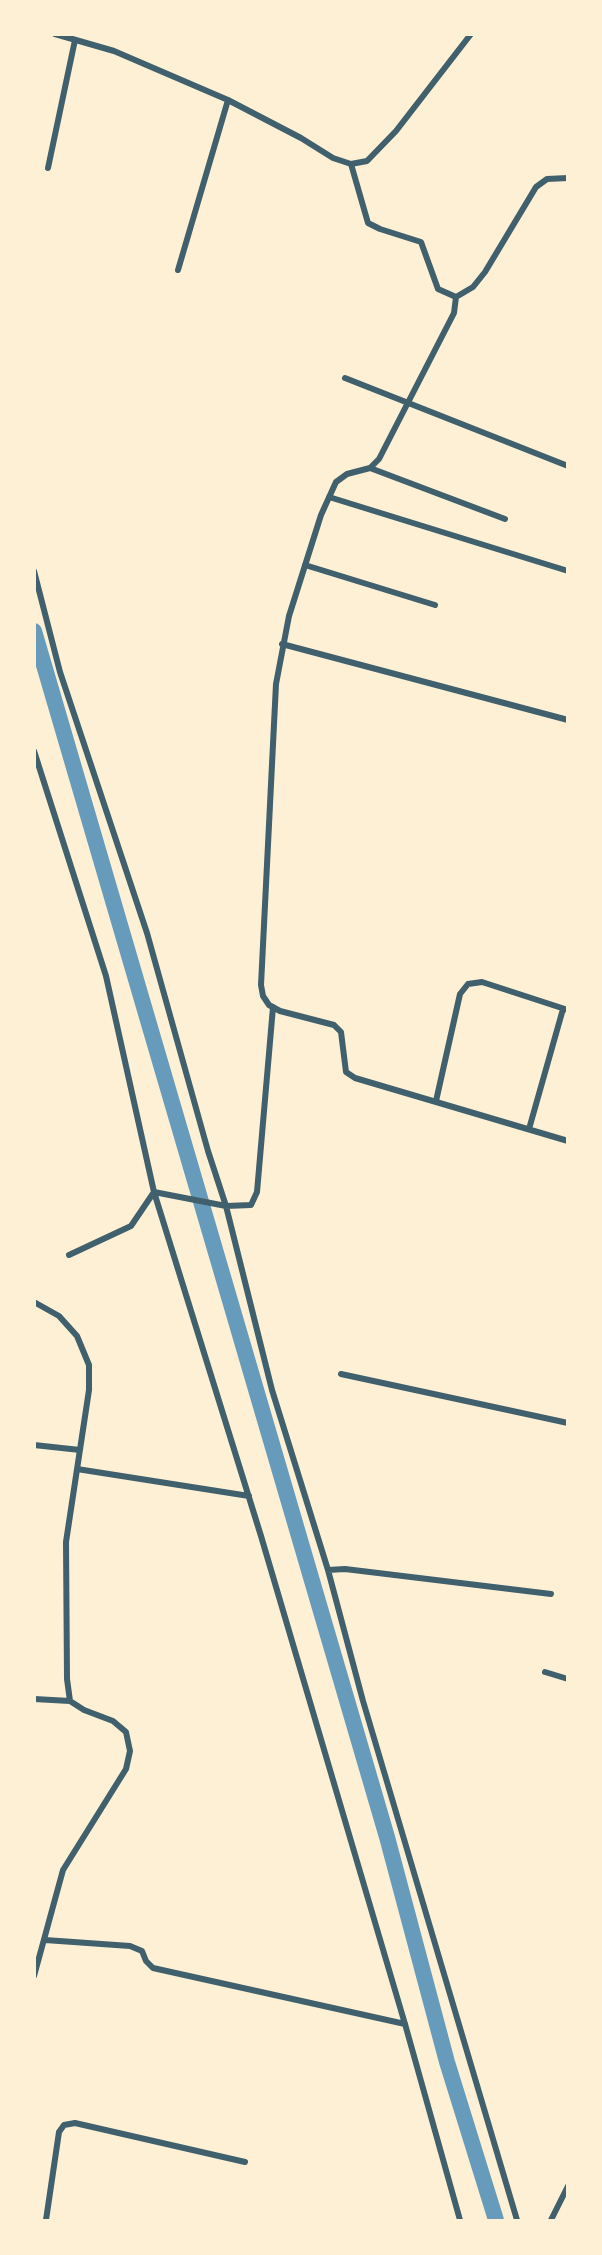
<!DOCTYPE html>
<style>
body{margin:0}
#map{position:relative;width:602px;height:2255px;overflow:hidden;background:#fdf0d5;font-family:Commissioner,sans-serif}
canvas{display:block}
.frame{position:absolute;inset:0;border:36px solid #fdf0d5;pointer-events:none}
</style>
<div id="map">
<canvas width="602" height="2255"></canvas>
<div class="frame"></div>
</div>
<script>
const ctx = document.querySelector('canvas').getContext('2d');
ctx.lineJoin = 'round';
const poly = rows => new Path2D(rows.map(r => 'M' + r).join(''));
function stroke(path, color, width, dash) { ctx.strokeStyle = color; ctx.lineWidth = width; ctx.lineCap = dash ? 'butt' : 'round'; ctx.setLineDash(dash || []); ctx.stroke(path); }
const canal = poly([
 [34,631,387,1837,447,2062,496,2220]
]);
const minor = poly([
 [55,34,114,51,228,100,301,138,333,158,351,164,367,161,396,131,471,34],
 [351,164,368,223,380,229,421,242,438,289,456,297],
 [48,168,75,40],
 [568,178,547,179,536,187,485,272,473,287,456,297,454,313,379,459,370,468,347,474,336,482,321,515,289,616,276,684,261,985,263,996,269,1005,280,1011,334,1025,341,1032,346,1072,355,1078,568,1141],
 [178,270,228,100],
 [345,378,568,466],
 [370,468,505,519],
 [329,497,568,571],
 [305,565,435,605],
 [34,571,60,672,147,933,208,1151,226,1206,272,1390,328,1570,363,1701,517,2220],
 [282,644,568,720],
 [34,751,106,976,154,1192,261,1536,405,2024,460,2220],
 [436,1101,460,994,468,984,482,982,568,1010],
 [529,1129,563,1009],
 [69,1255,131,1226,154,1192,226,1206,251,1205,257,1192,273,1007],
 [34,1302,59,1316,77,1336,89,1365,89,1390,66,1542,67,1679,70,1701,84,1710,113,1721,126,1732,130,1751,126,1769,63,1870,34,1976],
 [341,1374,568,1423],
 [34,1445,80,1450],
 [77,1469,249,1496],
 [328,1570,345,1569,551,1594],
 [545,1672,568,1679],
 [34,1699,70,1701],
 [45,1940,130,1946,142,1951,146,1961,153,1968,405,2024],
 [46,2220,59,2132,64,2125,75,2123,245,2162],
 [551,2220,568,2186]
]);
stroke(canal, '#669bbc', 16);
stroke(minor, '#3f606c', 6);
</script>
